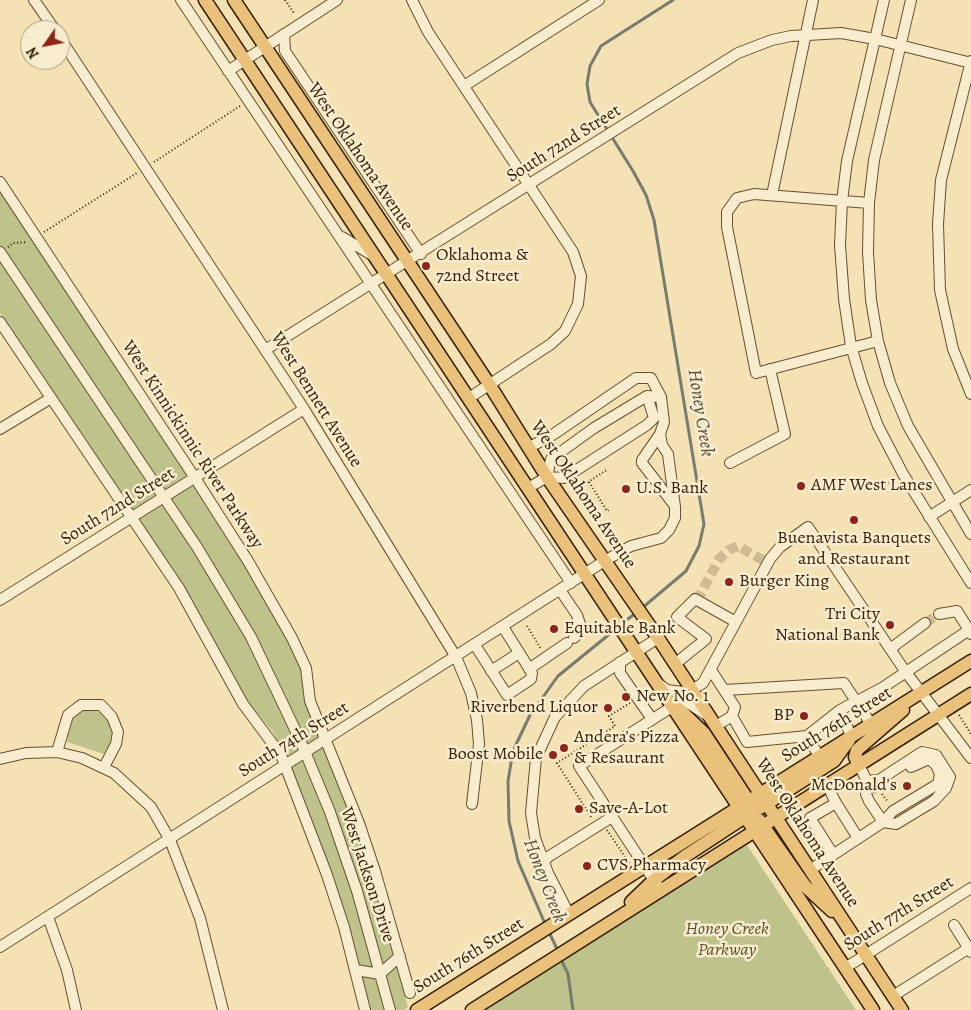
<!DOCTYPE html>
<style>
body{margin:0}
#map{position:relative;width:971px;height:1010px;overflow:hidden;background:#f4e2b4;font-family:Alegreya,serif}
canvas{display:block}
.north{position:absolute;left:20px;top:20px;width:50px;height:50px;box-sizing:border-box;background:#f8ecce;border:1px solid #aa9a7d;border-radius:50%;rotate:237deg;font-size:14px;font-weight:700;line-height:20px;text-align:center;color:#341f03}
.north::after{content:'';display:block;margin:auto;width:18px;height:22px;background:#8f2418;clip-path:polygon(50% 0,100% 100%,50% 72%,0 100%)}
</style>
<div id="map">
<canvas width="971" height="1010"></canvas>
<div class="north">N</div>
</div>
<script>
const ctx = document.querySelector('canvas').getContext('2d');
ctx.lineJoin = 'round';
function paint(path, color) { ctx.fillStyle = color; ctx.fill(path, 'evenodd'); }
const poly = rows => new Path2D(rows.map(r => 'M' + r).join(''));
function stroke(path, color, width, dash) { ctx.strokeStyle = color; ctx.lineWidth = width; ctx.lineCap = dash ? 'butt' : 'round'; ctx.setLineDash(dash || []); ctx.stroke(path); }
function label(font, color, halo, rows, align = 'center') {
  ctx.font = font + ' Alegreya,serif'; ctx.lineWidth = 5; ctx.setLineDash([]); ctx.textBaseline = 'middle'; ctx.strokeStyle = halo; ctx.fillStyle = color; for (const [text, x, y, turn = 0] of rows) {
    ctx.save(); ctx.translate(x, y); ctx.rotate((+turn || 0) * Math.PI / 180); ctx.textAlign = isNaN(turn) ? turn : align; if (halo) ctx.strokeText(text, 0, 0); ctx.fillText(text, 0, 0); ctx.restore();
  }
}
const green = poly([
 [0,191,264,593,294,650,302,674,307,707,362,845,408,1007,404,1010,369,1010,340,903,293,771,273,732,245,698,191,599,0,313],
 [85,709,93,709,107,716,114,731,113,738,104,754,67,742,70,720],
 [747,845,856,1010,484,1010]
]);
const stream = poly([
 [641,609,686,571,699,546,704,524,654,220,646,195,633,171,590,102,587,84,590,66,601,46,673,0],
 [621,624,636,613],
 [546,926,518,861,509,821,508,781,513,751,530,715,558,676,617,628],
 [549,932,558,951],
 [560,957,568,974,573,1010]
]);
const minorTunnel = poly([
 [697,601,719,559,729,550,738,546,768,563],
 [925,623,939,614]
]);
const path = poly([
 [285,0,294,13],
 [154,162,240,106],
 [44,232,137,173],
 [8,247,13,243,27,242],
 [589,482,607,511,610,509],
 [879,489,893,479],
 [573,492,608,469],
 [527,626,541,649],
 [959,715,971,734],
 [882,794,888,802],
 [591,817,557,763,615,726,609,716,630,703],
 [607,830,629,863]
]);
const minor = poly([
 [34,0,55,30],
 [181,0,571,583],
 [412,0,428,32,573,252,581,276,578,304,565,331,551,344,469,398],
 [884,0,847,161,842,201,840,245,844,299,851,346,862,383,878,426,903,474,971,583],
 [911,0,874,160,869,203,868,252,871,300,878,341,890,383,908,426,971,534],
 [284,34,285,51,421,254],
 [60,38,304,409,456,657,471,693,477,720,479,744,472,804],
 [971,61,941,180,938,224,940,290,953,349,971,394],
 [228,71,337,0],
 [464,86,599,0],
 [0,182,195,478,248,561,292,638,306,668,310,701,359,823,375,871,410,993],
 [772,195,813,0],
 [869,203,754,194,737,198,727,212,727,227,756,373,878,341],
 [342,237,372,255],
 [0,252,197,547,251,637,301,742,330,812,357,891,390,1010],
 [0,322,179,588,243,704,281,755,327,875,344,927,365,1010],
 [265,350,738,53,772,40,791,36,841,33,875,39,971,63],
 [0,429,51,398],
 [660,434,642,460,642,463,675,506],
 [529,447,548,438,636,378,651,378,661,397],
 [730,463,785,434,770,369],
 [528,488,547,477,564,478,647,425,654,418,647,396,594,428,551,459,547,477],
 [929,517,971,490],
 [560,590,577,615,580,624,581,631,574,638],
 [0,600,304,409],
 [939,614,957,611,969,630],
 [475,645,507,695,531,679,532,673,503,627],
 [890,649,925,623],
 [620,662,620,673,652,719],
 [675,664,706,639,677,617,695,599,736,622],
 [529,669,567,643],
 [711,670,735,707,732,716,747,742,807,736,840,710,882,688,969,630,971,634],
 [491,671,519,653],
 [659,684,667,690,683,692,692,690,703,683,770,559,780,547,808,527,905,671,971,758],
 [725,690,844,683,871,724],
 [840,710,851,736],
 [716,726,732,716],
 [807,736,819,756],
 [57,752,68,715,81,705,101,705,112,717,118,732,116,744,104,767],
 [0,759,26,753,57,752,82,758,114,773,151,807,170,840,200,918,223,1010],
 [867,781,879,780,922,752,936,755,950,777,946,788,934,801,896,824,883,822],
 [827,785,836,803],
 [867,789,886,783],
 [883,822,893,811,938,784,940,774,936,765,929,759,911,767],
 [833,854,810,818,836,803,858,838],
 [544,862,548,857,612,817],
 [810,870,883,822,869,801,866,794,867,781,859,765],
 [657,885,579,766,675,705,688,703,705,714],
 [569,914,548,873,535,838,531,813,536,758,555,717,584,686,658,638],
 [48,917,67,970,76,1010],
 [954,925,971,952],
 [0,947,606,560,631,546,661,538,669,530,675,518,675,507,668,454,662,445,660,434,664,422,661,397,647,396],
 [845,968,971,888],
 [356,970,380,974,400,956],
 [893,996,969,948]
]);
const major = poly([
 [205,0,873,1010],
 [234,0,489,384,547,477,658,638,902,1010],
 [679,709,704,733,752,806],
 [859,765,855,757,857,750,903,710],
 [760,808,834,761,849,740],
 [759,820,805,886,832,911],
 [631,902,654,880,684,857,751,813,760,802,760,794],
 [417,1010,971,661],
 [472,1010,971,694]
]);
const markers = [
 [426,266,5,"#8f2418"],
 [801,486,5,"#8f2418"],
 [626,489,5,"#8f2418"],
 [854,520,5,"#8f2418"],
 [729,582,5,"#8f2418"],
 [890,625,5,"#8f2418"],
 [554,629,5,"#8f2418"],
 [626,697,5,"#8f2418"],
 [608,708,5,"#8f2418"],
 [804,716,5,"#8f2418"],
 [564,748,5,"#8f2418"],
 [553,755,5,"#8f2418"],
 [907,786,5,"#8f2418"],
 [579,809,5,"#8f2418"],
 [587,866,5,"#8f2418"]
];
const streetNames = [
 ["South 72nd Street",564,144,-32],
 ["West Oklahoma Avenue",360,157,56],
 ["West Bennett Avenue",316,400,58],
 ["West Kinnickinnic River Parkway",192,445,57],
 ["West Oklahoma Avenue",583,495,56],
 ["South 72nd Street",118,507,-32],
 ["South 76th Street",837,725,-32],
 ["South 74th Street",294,740,-32],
 ["West Oklahoma Avenue",807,833,57],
 ["West Jackson Drive",367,875,72],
 ["South 77th Street",899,914,-32],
 ["South 76th Street",469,956,-32]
];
const poiNames = [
 ["Oklahoma &",436,256],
 ["72nd Street",436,277],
 ["AMF West Lanes",811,486],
 ["U.S. Bank",636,489],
 ["Buenavista Banquets",854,539,"center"],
 ["and Restaurant",854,560,"center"],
 ["Burger King",739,582],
 ["Tri City",880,615,"right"],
 ["National Bank",880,636,"right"],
 ["Equitable Bank",564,629],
 ["New No. 1",636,697],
 ["Riverbend Liquor",598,708,"right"],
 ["BP",794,716,"right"],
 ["Andera's Pizza",574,738],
 ["& Resaurant",574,759],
 ["Boost Mobile",543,755,"right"],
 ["McDonald's",897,786,"right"],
 ["Save-A-Lot",589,809],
 ["CVS Pharmacy",597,866]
];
const parkNames = [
 ["Honey Creek",727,930],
 ["Parkway",727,951]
];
const waterNames = [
 ["Honey Creek",700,413,81],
 ["Honey Creek",544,881,69]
];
paint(green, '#bec38b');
stroke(stream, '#777c71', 3);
stroke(minorTunnel, '#cebb91', 10, [10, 5]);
stroke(minor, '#64502f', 12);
stroke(major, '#341f03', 15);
stroke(path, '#341f03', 2, [1, 2.5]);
stroke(minor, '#f8ecce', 10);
stroke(major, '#eac17a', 12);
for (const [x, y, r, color] of markers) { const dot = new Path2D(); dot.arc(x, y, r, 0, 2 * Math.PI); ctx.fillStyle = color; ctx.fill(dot); stroke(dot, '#f8ecce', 2); }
label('18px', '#341f03', '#f8ecce', streetNames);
label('18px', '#341f03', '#f8ecce', poiNames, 'left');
label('italic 18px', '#5d502c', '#f8ecce', parkNames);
label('italic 19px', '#554e3a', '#f8ecce', waterNames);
</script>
